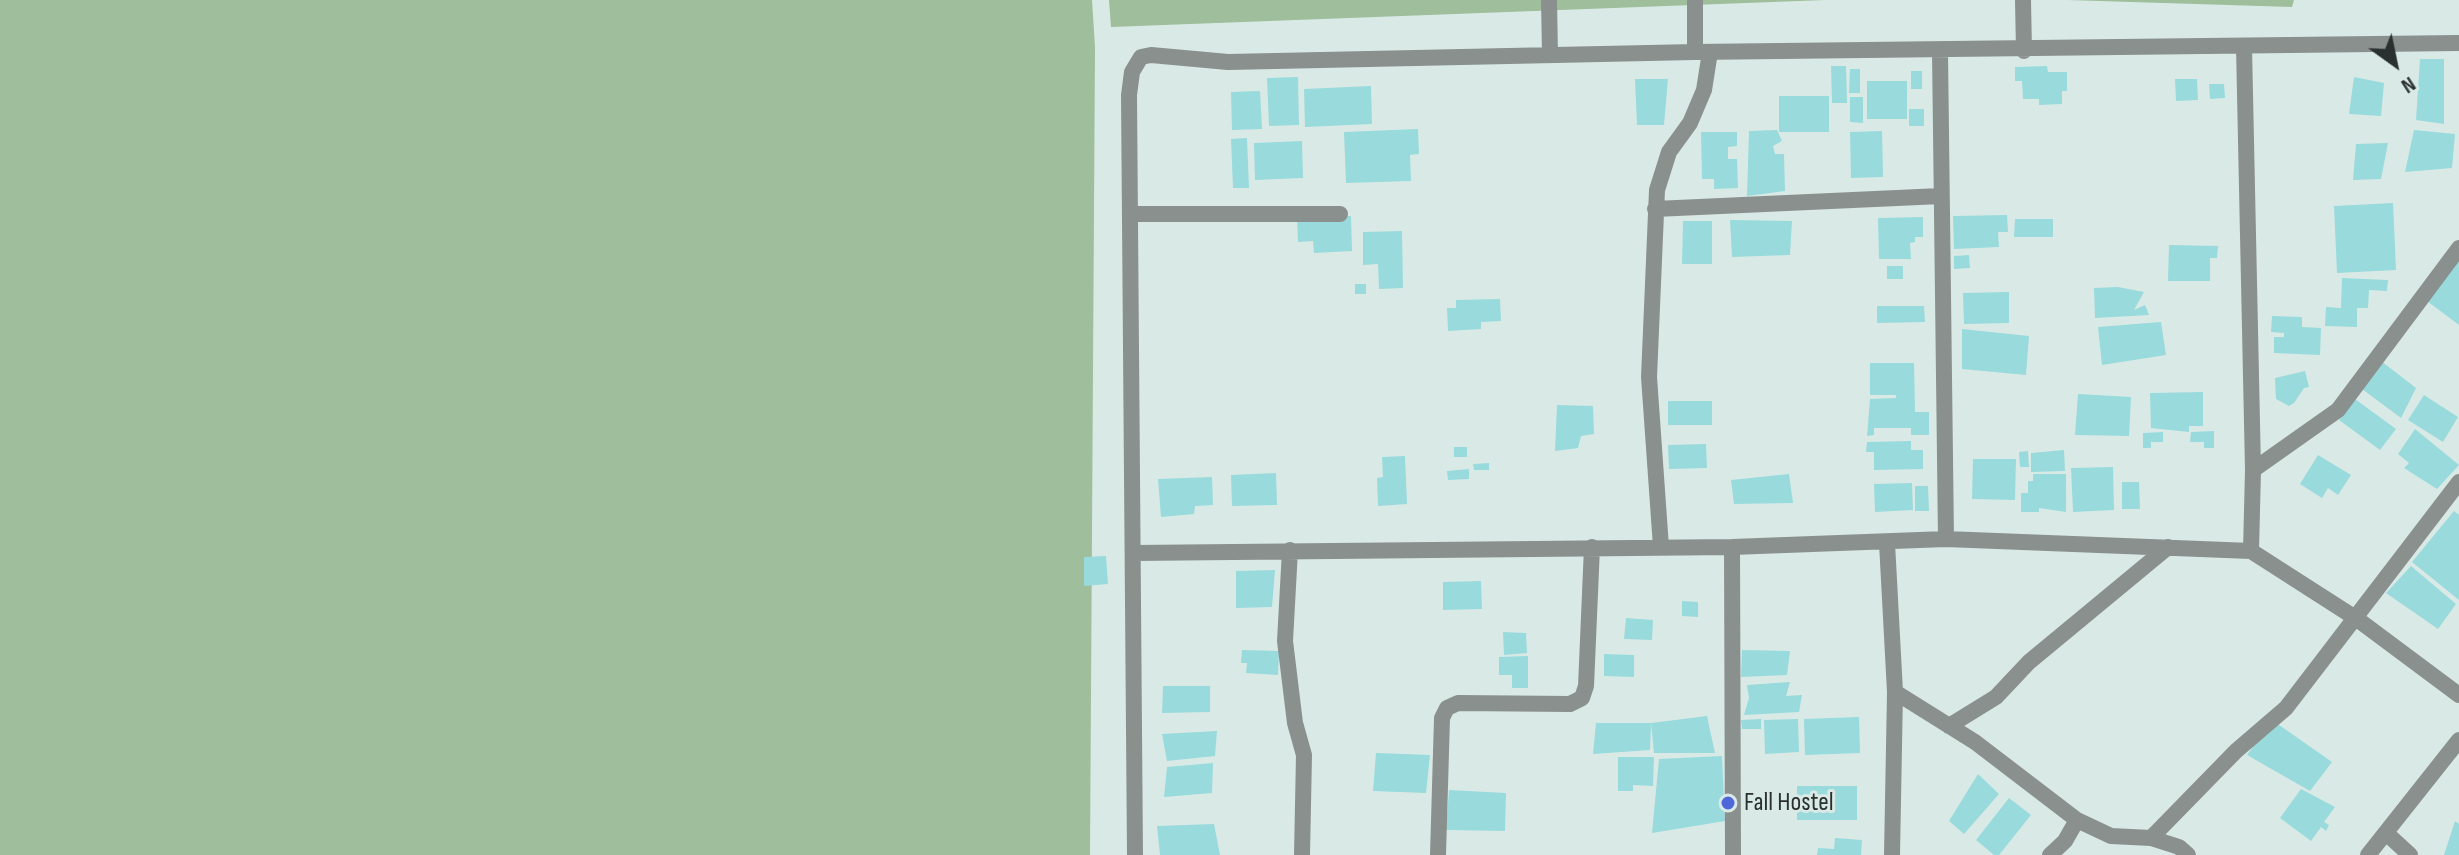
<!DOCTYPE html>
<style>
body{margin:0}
#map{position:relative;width:2459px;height:855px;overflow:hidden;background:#d9eae6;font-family:"Sofia Sans Condensed",sans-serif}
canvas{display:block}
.north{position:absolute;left:2355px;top:24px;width:80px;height:80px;-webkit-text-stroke:6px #d9eae6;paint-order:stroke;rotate:147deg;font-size:22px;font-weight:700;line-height:32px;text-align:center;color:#2a302f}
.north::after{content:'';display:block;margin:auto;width:28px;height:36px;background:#2a302f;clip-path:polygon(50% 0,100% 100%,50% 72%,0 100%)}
</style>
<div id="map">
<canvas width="2459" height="855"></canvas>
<div class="north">N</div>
</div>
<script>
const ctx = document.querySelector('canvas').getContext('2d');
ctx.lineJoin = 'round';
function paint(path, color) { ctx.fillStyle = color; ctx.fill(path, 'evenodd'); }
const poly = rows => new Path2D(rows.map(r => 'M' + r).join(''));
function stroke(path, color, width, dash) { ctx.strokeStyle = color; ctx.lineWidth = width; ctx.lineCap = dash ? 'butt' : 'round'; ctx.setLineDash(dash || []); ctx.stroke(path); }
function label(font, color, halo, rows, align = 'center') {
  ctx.font = font + ' "Sofia Sans Condensed",sans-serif'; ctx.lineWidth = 6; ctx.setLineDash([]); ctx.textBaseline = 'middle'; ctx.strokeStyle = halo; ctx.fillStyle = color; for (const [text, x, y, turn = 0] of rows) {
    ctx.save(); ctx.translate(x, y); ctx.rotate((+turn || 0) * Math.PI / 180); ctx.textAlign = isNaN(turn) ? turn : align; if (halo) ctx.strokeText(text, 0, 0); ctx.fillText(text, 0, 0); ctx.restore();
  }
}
const green = poly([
 [0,0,1092,0,1095,47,1090,855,0,855],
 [1109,0,1825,0,1111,27],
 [2067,0,2294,0,2292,7]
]);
const building = poly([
 [2420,59,2444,59,2444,124,2416,120],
 [1831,66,1846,66,1847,103,1832,103],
 [2047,66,2048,72,2067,72,2067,91,2062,91,2062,104,2039,105,2039,99,2023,99,2022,81,2015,81,2015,67],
 [1850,69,1860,69,1860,93,1849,93],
 [1911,71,1922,71,1922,89,1911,89],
 [1298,77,1299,125,1269,126,1267,78],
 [2354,77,2384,83,2381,116,2349,114],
 [1635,79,1668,79,1664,125,1637,125],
 [2175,79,2197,79,2198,100,2176,101],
 [1867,81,1907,81,1907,119,1867,119],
 [2209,84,2224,84,2225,98,2210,99],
 [1371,86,1372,124,1305,127,1304,89],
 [1260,91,1262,129,1232,130,1231,92],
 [1779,96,1829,96,1829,132,1779,132],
 [1850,97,1863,97,1863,123,1850,122],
 [1909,109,1924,109,1924,126,1909,126],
 [1418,129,1419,154,1410,155,1411,181,1346,183,1344,132],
 [1777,130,1782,141,1773,146,1775,154,1784,154,1785,191,1747,196,1749,131],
 [2414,130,2455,134,2452,168,2405,172],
 [1882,131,1883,177,1851,178,1850,132],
 [1701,132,1737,132,1737,146,1728,147,1728,159,1737,159,1738,188,1714,189,1714,179,1702,179],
 [1247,138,1249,188,1233,188,1231,139],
 [1302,141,1303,178,1255,180,1254,143],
 [2388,143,2381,179,2353,180,2356,144],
 [2393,203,2396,270,2337,273,2334,206],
 [2007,215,2008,232,1998,232,1999,247,1954,249,1953,216],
 [1351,216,1352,251,1314,253,1313,241,1298,242,1297,218],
 [1923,217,1923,237,1915,237,1915,242,1910,243,1911,259,1879,259,1878,218],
 [2015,219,2053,219,2053,237,2014,237],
 [1730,220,1792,221,1790,255,1732,257],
 [1683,221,1712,221,1712,264,1682,264],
 [1402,231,1403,288,1379,289,1378,264,1363,265,1363,232],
 [2169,245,2218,246,2217,258,2210,258,2210,281,2168,281],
 [1969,255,1970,268,1954,269,1954,256],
 [2459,257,2459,325,2427,301],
 [1887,266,1903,266,1903,279,1887,279],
 [2342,278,2388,280,2387,291,2369,290,2368,308,2357,308,2357,327,2325,326,2326,307,2341,308],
 [1355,284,1366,284,1366,294,1355,294],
 [2118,287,2144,292,2134,310,2145,305,2149,315,2095,318,2094,288],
 [2009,292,2009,323,1964,324,1963,293],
 [1500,299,1501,321,1481,322,1481,329,1448,331,1447,308,1456,308,1456,300],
 [1877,306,1924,306,1925,322,1877,323],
 [2272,316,2302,317,2302,327,2321,328,2320,355,2274,353,2274,337,2284,337,2284,333,2271,332],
 [2161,322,2166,355,2102,365,2098,327],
 [1962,329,2029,336,2026,375,1962,369],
 [2381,361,2416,388,2401,418,2362,389],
 [1870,363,1914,363,1915,412,1929,412,1929,435,1911,435,1911,428,1874,428,1874,435,1867,436,1870,399,1896,398,1896,395,1870,395],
 [2305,371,2309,387,2304,388,2294,403,2289,406,2276,399,2275,378],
 [2203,392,2203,426,2189,426,2189,432,2151,428,2150,393],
 [2078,394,2131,397,2129,436,2075,435],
 [2424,395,2458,417,2443,442,2408,420],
 [2355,399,2396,429,2380,450,2339,420],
 [1668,401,1712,401,1712,425,1668,425],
 [1557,405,1593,406,1594,434,1581,436,1578,448,1555,451],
 [2415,429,2459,465,2437,489,2404,468,2409,463,2398,454],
 [2214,431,2214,448,2204,448,2204,442,2190,442,2191,432],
 [2163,432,2163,442,2151,442,2151,448,2143,448,2143,433],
 [1911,441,1911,450,1923,450,1923,469,1874,470,1874,452,1866,452,1867,442],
 [1706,444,1707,468,1669,469,1668,445],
 [1454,447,1467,447,1467,457,1454,457],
 [2064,450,2065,471,2031,472,2031,453],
 [2028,451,2029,467,2020,467,2019,452],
 [2318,455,2351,475,2338,495,2328,488,2322,498,2300,484],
 [1405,456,1407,504,1378,506,1377,478,1383,477,1382,457],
 [1973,459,2016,459,2015,500,1972,499],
 [1489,463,1489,470,1474,470,1473,464],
 [2113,467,2114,510,2073,512,2071,468],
 [1469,469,1469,479,1448,480,1447,471],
 [1276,473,1277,505,1232,506,1231,475],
 [1789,474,1793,503,1734,504,1731,480],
 [2033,474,2066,474,2066,512,2039,508,2039,512,2021,512,2021,493,2028,493,2028,481,2033,481],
 [1212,477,1213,505,1195,506,1194,514,1161,517,1158,479],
 [2122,482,2139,482,2140,509,2122,509],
 [1912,483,1913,510,1875,512,1874,484],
 [1915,486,1928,486,1929,511,1915,511],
 [2454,511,2459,515,2459,600,2412,562],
 [1106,556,1108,584,1084,586,1084,557],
 [2411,566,2456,604,2438,629,2386,593],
 [1275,570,1272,607,1236,608,1236,571],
 [1481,581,1482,609,1443,610,1443,582],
 [1682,601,1698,602,1698,617,1682,616],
 [1626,618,1653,620,1652,640,1624,639],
 [1503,632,1526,633,1527,653,1504,655],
 [1242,650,1279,651,1278,675,1246,673,1247,663,1241,663],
 [1742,650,1790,651,1787,675,1741,677],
 [1604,654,1634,655,1634,677,1604,676],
 [1528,656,1528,688,1512,688,1512,675,1499,675,1499,657],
 [1790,682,1786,696,1802,695,1799,712,1744,715,1749,698,1747,685],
 [1163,686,1210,686,1210,712,1162,713],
 [1707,716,1715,753,1654,753,1651,723,1650,750,1593,754,1596,723,1651,723],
 [1859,717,1860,753,1805,755,1804,719],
 [1761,719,1761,729,1742,729,1741,720],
 [1798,719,1799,752,1765,754,1764,720],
 [2272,720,2332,762,2310,791,2247,755],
 [1217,731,1215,756,1167,761,1162,734],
 [1376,753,1430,755,1426,793,1373,791],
 [1722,756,1725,821,1652,833,1659,759],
 [1618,757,1654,757,1653,786,1633,785,1633,791,1618,791],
 [1213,763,1212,793,1164,797,1167,767],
 [1978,774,1999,794,1964,834,1949,821],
 [1797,786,1857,786,1857,820,1797,820],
 [2301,789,2335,807,2324,822,2329,825,2326,831,2321,827,2311,841,2280,818],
 [1449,790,1506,793,1505,831,1446,830],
 [2009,798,2031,815,1999,855,1994,855,1976,840],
 [2455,821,2459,824,2459,855,2444,855],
 [1214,824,1220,855,1160,855,1157,826],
 [1835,838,1862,840,1861,855,1817,855,1818,848,1834,849]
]);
const minor = poly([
 [1549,0,1550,54],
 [2023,0,2024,51],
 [2244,47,2253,470,2251,551],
 [1940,51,1946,539],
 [1695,52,1695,0],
 [1655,209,1941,196],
 [1132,214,1340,214],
 [2253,470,2338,410,2459,248],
 [1887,543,1895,692,1892,855],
 [1661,547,1649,377,1657,190,1669,152,1690,123,1704,90,1710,52],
 [1732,547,1733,855],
 [1290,550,1285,641,1295,723,1304,755,1302,855],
 [1134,553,1732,547,1946,539,2251,551,2357,619,2459,695],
 [1895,692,1975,742,2077,820,2111,836,2151,838,2179,847,2188,855],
 [1949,726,1996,697,2029,662,2168,547],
 [2386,833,2410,855],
 [2151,838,2236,751,2286,708,2459,482],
 [1135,855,1129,95,1132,72,1141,57,1151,55,1228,62,1695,52,2459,43],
 [1438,855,1442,718,1447,708,1458,703,1570,704,1582,698,1586,686,1592,547],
 [2050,855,2065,841,2077,820],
 [2368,855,2459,740]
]);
const markers = [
 [1728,803,8,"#5066db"]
];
const poiNames = [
 ["Fall Hostel",1744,803]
];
paint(green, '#9ebe9c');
paint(building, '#99dadc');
stroke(minor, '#8a908d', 16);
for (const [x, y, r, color] of markers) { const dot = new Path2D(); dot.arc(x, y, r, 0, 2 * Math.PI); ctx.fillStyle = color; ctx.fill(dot); stroke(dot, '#d9eae6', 3); }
label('26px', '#2a302f', '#d9eae6', poiNames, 'left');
</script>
